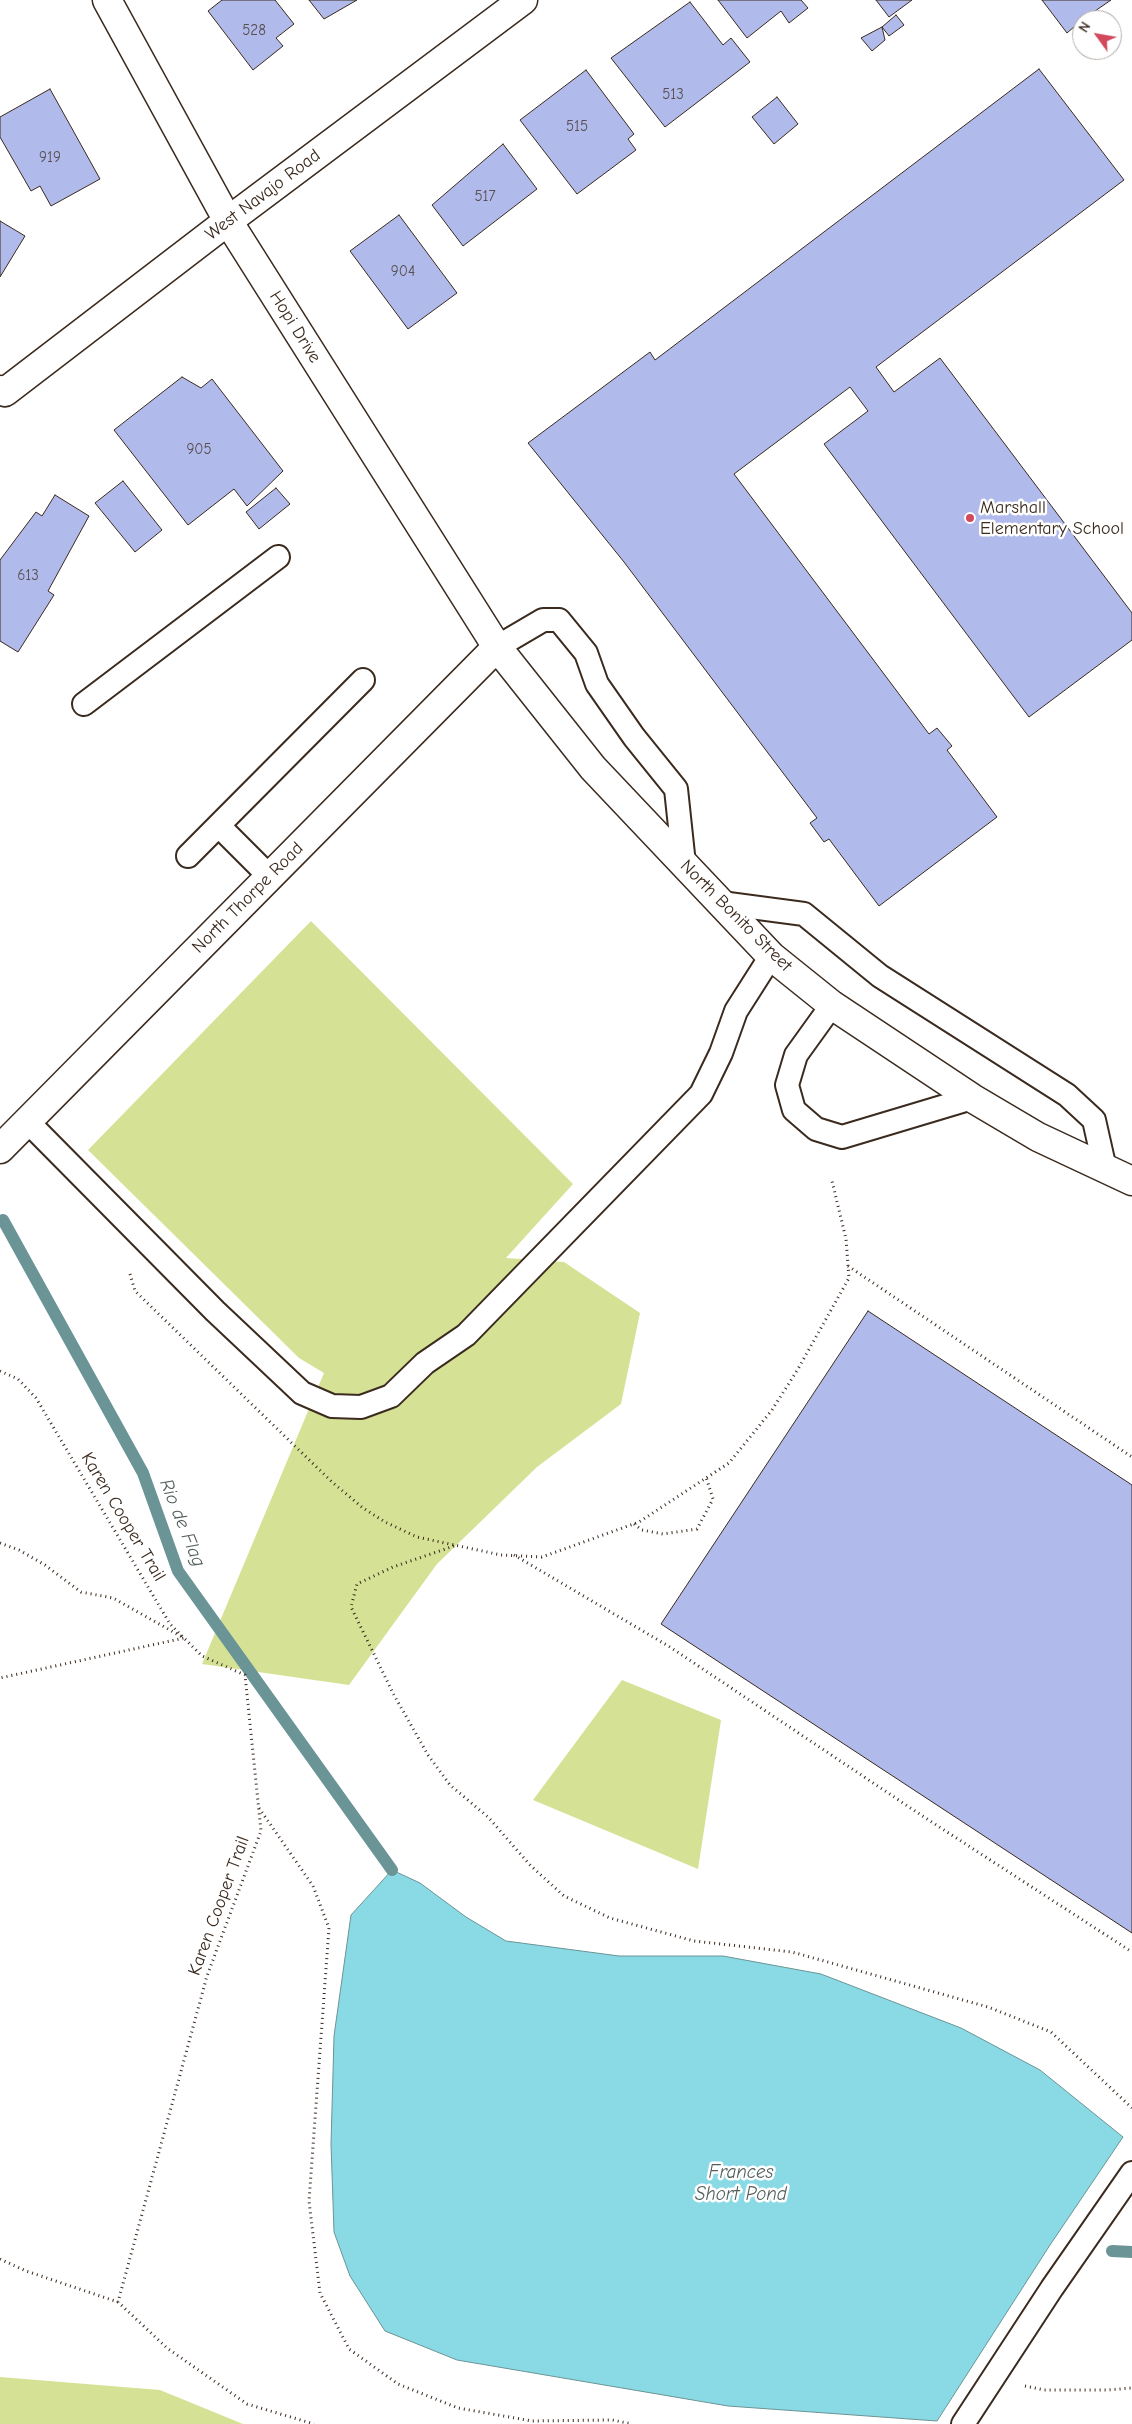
<!DOCTYPE html>
<style>
body{margin:0}
#map{position:relative;width:1132px;height:2424px;overflow:hidden;background:#fff;font-family:"Comic Neue",sans-serif}
canvas{display:block}
.north{position:absolute;left:1072px;top:10px;width:50px;height:50px;box-sizing:border-box;background:#fff;border:1px solid #b1aaa5;border-radius:50%;rotate:302deg;font-size:14px;font-weight:700;line-height:20px;text-align:center;color:#3b2a1e}
.north::after{content:'';display:block;margin:auto;width:18px;height:22px;background:#d1495b;clip-path:polygon(50% 0,100% 100%,50% 72%,0 100%)}
</style>
<div id="map">
<canvas width="1132" height="2424"></canvas>
<div class="north">N</div>
</div>
<script>
const ctx = document.querySelector('canvas').getContext('2d');
ctx.lineJoin = 'round';
function paint(path, color) { ctx.fillStyle = color; ctx.fill(path, 'evenodd'); }
const poly = rows => new Path2D(rows.map(r => 'M' + r).join(''));
function stroke(path, color, width, dash) { ctx.strokeStyle = color; ctx.lineWidth = width; ctx.lineCap = dash ? 'butt' : 'round'; ctx.setLineDash(dash || []); ctx.stroke(path); }
function label(font, color, halo, rows, align = 'center') {
  ctx.font = font + ' "Comic Neue",sans-serif'; ctx.lineWidth = 5; ctx.setLineDash([]); ctx.textBaseline = 'middle'; ctx.strokeStyle = halo; ctx.fillStyle = color; for (const [text, x, y, turn = 0] of rows) {
    ctx.save(); ctx.translate(x, y); ctx.rotate((+turn || 0) * Math.PI / 180); ctx.textAlign = isNaN(turn) ? turn : align; if (halo) ctx.strokeText(text, 0, 0); ctx.fillText(text, 0, 0); ctx.restore();
  }
}
const green = poly([
 [311,921,573,1184,506,1258,564,1262,640,1313,621,1404,537,1467,437,1564,349,1685,202,1664,324,1373,299,1358,88,1150],
 [622,1680,721,1720,698,1869,533,1800],
 [0,2377,160,2390,243,2424,0,2424]
]);
const water = poly([
 [392,1870,420,1883,466,1917,506,1941,619,1956,723,1956,821,1974,961,2028,1040,2070,1123,2137,1050,2245,937,2421,728,2406,457,2360,385,2331,350,2276,334,2232,331,2144,334,2036,351,1915,392,1870]
]);
const stream = poly([
 [3,1220,143,1473,178,1571,392,1870],
 [1112,2251,1132,2252]
]);
const building = poly([
 [222,0,275,0,294,24,276,38,283,46,253,70,208,11,222,0],
 [309,0,357,0,324,19,309,0],
 [718,0,801,0,808,8,789,23,781,11,747,38,718,0],
 [876,0,912,0,889,17,876,0],
 [1042,0,1111,0,1082,20,1067,33,1042,0],
 [690,2,723,45,731,38,750,62,665,127,611,58,690,2],
 [896,15,904,25,889,36,882,27,896,15],
 [882,27,885,40,872,51,861,38,882,27],
 [1039,69,1124,180,876,367,894,392,940,358,1132,613,1132,640,1029,717,824,444,868,411,850,387,734,474,929,734,937,728,952,746,947,750,997,817,879,906,829,839,824,842,810,823,817,818,624,562,528,443,650,352,655,360,1039,69],
 [586,70,634,134,628,139,636,150,577,194,520,120,586,70],
 [50,89,100,179,51,206,40,186,31,191,0,137,0,117,50,89],
 [777,97,798,124,774,144,752,117,777,97],
 [503,144,537,189,463,246,432,205,503,144],
 [399,215,457,293,408,329,350,251,399,215],
 [0,221,25,236,0,277,0,221],
 [182,377,201,388,212,379,283,471,247,506,234,489,188,525,114,430,182,377],
 [123,481,162,530,135,552,95,503,123,481],
 [276,488,290,504,259,529,246,512,276,488],
 [55,495,89,516,48,591,54,595,18,652,0,641,0,560,36,512,42,516,55,495],
 [868,1311,1132,1485,1132,1933,661,1624,868,1311]
]);
const path = poly([
 [848,1266,1132,1457],
 [130,1274,135,1291,332,1482,363,1508,385,1522,417,1537,501,1555,542,1557,639,1522,729,1463,772,1410,798,1369,849,1278,846,1239,832,1181],
 [0,1371,18,1379,36,1398,170,1624,202,1656,245,1675,261,1831,207,1976,118,2302,167,2348,247,2404,314,2424],
 [634,1524,642,1530,663,1534,697,1529,713,1499,706,1477],
 [0,1543,19,1550,45,1565,81,1592,113,1598,184,1638,0,1678],
 [454,1546,393,1567,357,1584,351,1607,394,1695,428,1755,450,1785,488,1817,531,1866,564,1896,610,1918,694,1941,792,1952,988,2007,1051,2032,1132,2108],
 [514,1555,670,1647,924,1817,1132,1952],
 [259,1808,313,1886,329,1928,309,2201,320,2293,349,2349,398,2384,458,2408,532,2421,612,2420,632,2424],
 [0,2259,26,2271,118,2302],
 [1025,2386,1044,2390,1107,2390,1132,2388]
]);
const lane = poly([
 [497,647,543,620,559,620,586,653,597,684,634,737,676,789,684,864],
 [84,704,278,557],
 [219,826,269,876],
 [188,856,363,680],
 [721,903,804,914,880,976,1067,1095,1094,1120,1105,1169],
 [832,1005,796,1055,787,1085,794,1110,816,1129,842,1137,972,1098],
 [27,1121,215,1311,302,1393,332,1406,361,1407,391,1396,425,1363,466,1335,701,1094,721,1053,736,1011,771,956],
 [963,2424,1052,2288,1132,2173]
]);
const street = poly([
 [0,390,5,392,228,221,107,0]
]);
const secondary = poly([
 [523,0,228,221,497,647,593,768,771,956,832,1005,972,1098,1038,1137,1132,1181],
 [0,1149,497,647]
]);
const markers = [
 [970,518,5,"#d1495b"]
];
const numberNames = [
 ["528",254,31],
 ["513",673,95],
 ["515",577,127],
 ["919",50,158],
 ["517",485,197],
 ["904",403,272],
 ["905",199,450],
 ["613",28,576]
];
const streetNames = [
 ["West Navajo Road",263,195,-37],
 ["Hopi Drive",295,327,58],
 ["North Thorpe Road",248,898,-45],
 ["North Bonito Street",736,916,45],
 ["Karen Cooper Trail",123,1517,59],
 ["Karen Cooper Trail",219,1906,-70]
];
const poiNames = [
 ["Marshall",980,508],
 ["Elementary School",980,529]
];
const waterNames = [
 ["Rio de Flag",182,1523,68],
 ["Frances",741,2173],
 ["Short Pond",741,2195]
];
paint(green, '#d5e295');
paint(water, '#8adae5');
stroke(water, '#6a9495', 1);
stroke(stream, '#6a9495', 12);
paint(building, '#b0baeb');
stroke(building, '#3b2a1e', 1);
stroke(lane, '#3b2a1e', 26);
stroke(street, '#3b2a1e', 31);
stroke(secondary, '#3b2a1e', 31);
stroke(path, '#3b2a1e', 3, [1, 4]);
stroke(lane, '#fff', 22);
stroke(street, '#fff', 28);
stroke(secondary, '#fff', 28);
for (const [x, y, r, color] of markers) { const dot = new Path2D(); dot.arc(x, y, r, 0, 2 * Math.PI); ctx.fillStyle = color; ctx.fill(dot); stroke(dot, '#fff', 2); }
label('15px', '#584e51', null, numberNames);
label('18px', '#3b2a1e', '#fff', streetNames);
label('18px', '#3b2a1e', '#fff', poiNames, 'left');
label('italic 19px', '#535f5a', '#fff', waterNames);
</script>
